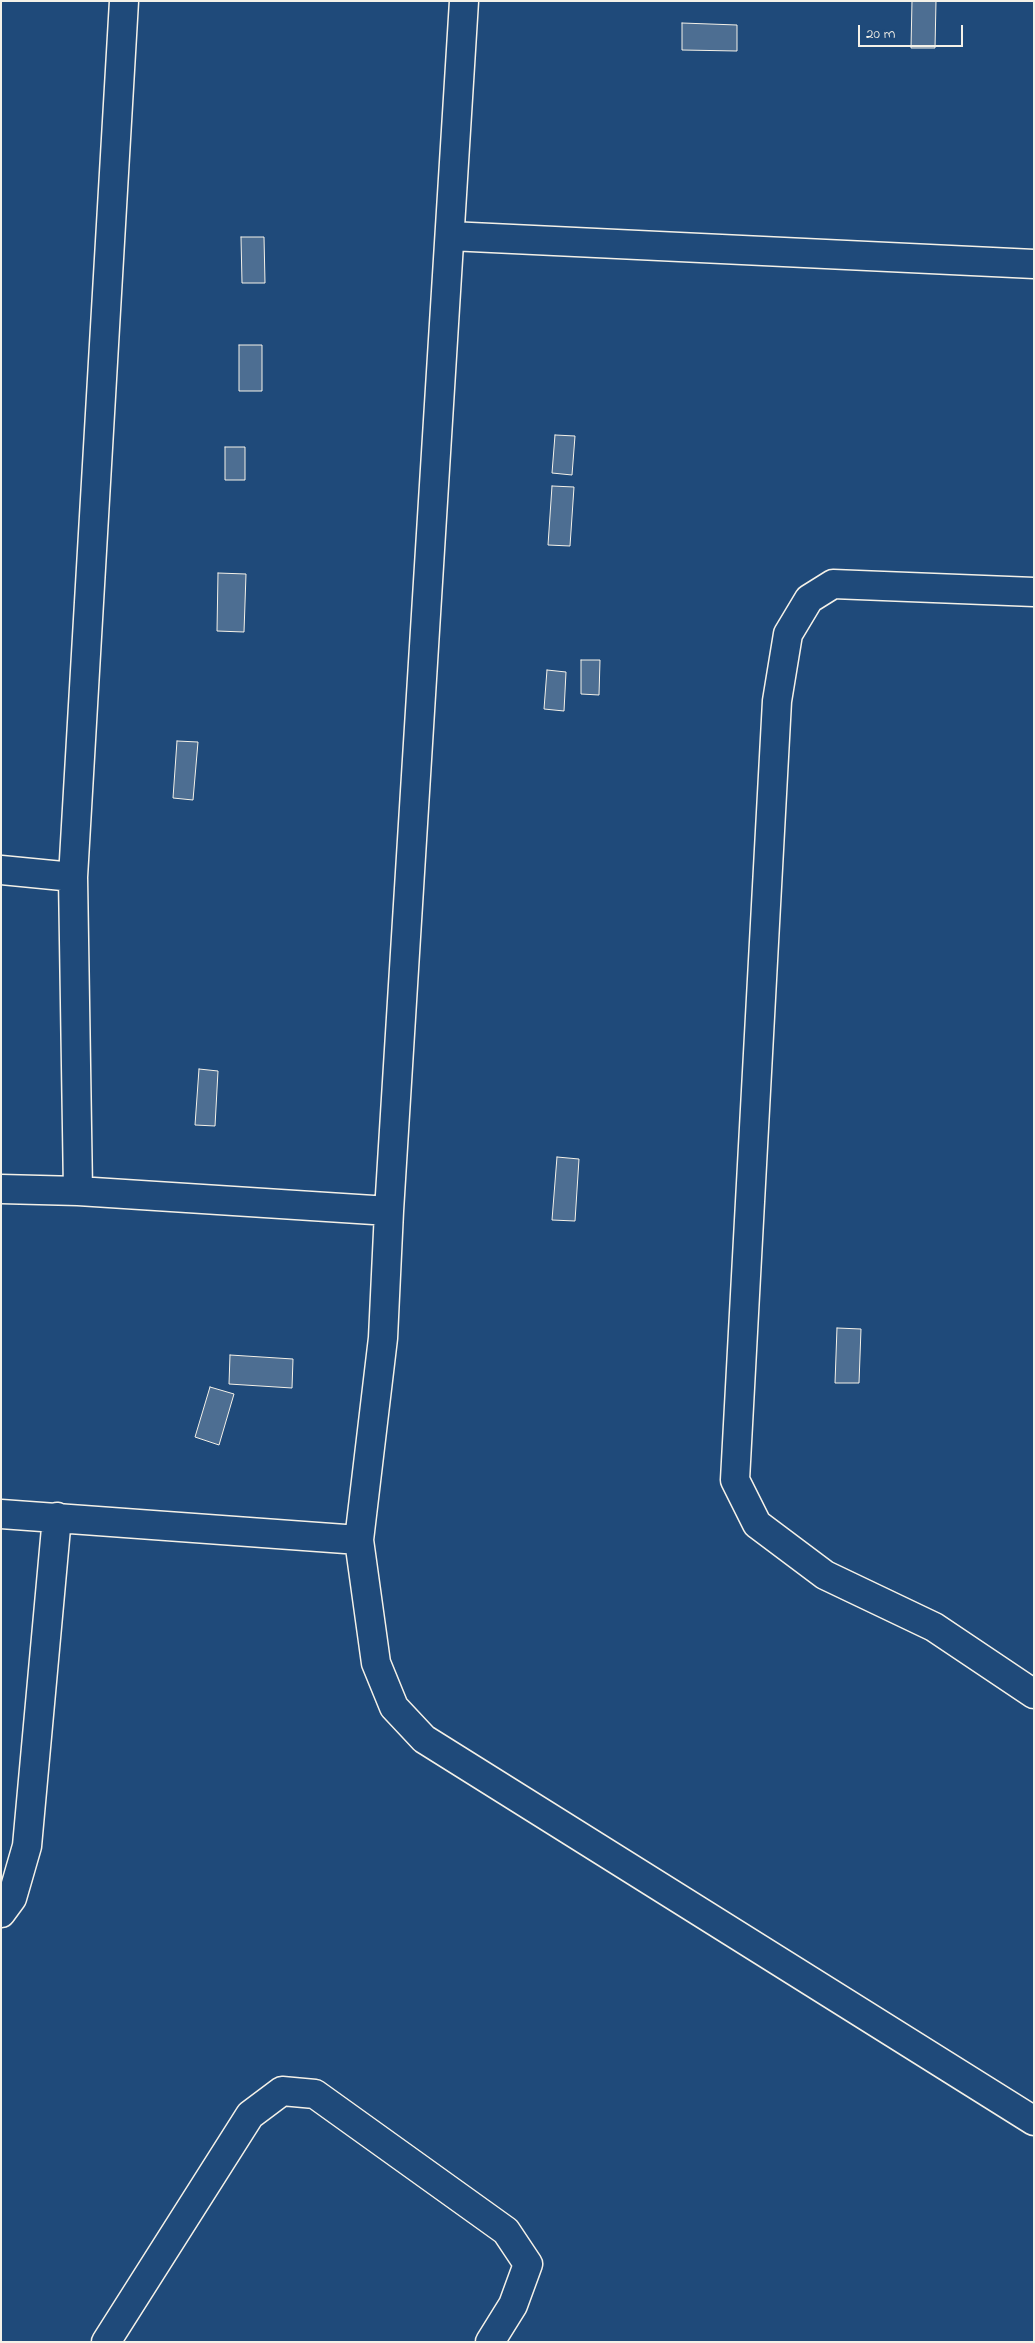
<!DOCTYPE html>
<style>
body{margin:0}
#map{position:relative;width:1035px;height:2343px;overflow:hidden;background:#1f4a7a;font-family:"Indie Flower",sans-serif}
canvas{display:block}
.frame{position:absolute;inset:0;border:2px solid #f4f1e8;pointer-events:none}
.scale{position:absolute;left:858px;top:25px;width:105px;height:22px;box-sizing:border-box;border:2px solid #f4f1e8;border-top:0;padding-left:6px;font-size:15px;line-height:18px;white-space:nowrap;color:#f4f1e8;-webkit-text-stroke:4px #1f4a7a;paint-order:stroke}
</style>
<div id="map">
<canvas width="1035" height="2343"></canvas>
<div class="frame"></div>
<div class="scale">20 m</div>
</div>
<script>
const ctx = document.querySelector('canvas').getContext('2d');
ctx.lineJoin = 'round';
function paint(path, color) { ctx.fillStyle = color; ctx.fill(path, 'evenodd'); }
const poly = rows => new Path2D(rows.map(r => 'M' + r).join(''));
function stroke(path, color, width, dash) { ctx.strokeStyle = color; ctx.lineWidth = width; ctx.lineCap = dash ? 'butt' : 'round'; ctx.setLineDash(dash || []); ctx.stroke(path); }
const building = poly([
 [912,1,936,1,935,48,911,48,912,1],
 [682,23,737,25,737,51,682,50,682,23],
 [241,237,264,237,265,283,242,283,241,237],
 [239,345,262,345,262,391,239,391,239,345],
 [555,435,575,436,572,475,552,473,555,435],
 [225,447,245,447,245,480,225,480,225,447],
 [552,486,574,487,570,546,548,545,552,486],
 [218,573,246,574,244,632,217,631,218,573],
 [581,660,600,660,599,695,581,694,581,660],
 [547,670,566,672,564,711,544,709,547,670],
 [177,741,198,742,193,800,173,798,177,741],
 [199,1069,218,1071,215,1126,195,1125,199,1069],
 [557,1157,579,1159,575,1221,552,1220,557,1157],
 [837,1328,861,1329,859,1383,835,1383,837,1328],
 [230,1355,293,1359,292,1388,229,1384,230,1355],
 [210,1387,234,1394,219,1445,195,1437,210,1387]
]);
const minor = poly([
 [450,236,1034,264],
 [1034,592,833,584,809,599,788,634,777,701,735,1480,757,1524,825,1575,934,1627,1034,1694],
 [1,870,73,877],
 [1,1189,78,1191,389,1211],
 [78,1191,73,877,124,1],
 [1,1514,359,1540,383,1338,389,1211,464,1],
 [359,1540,376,1663,394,1707,424,1739,1034,2121],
 [1,1913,12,1898,27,1846,57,1517],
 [106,2342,250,2115,282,2091,315,2094,506,2231,528,2264,513,2305,490,2342]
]);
paint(building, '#4d6e92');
stroke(building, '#f4f1e8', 1);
stroke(minor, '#f4f1e8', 31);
stroke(minor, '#1f4a7a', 28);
</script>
